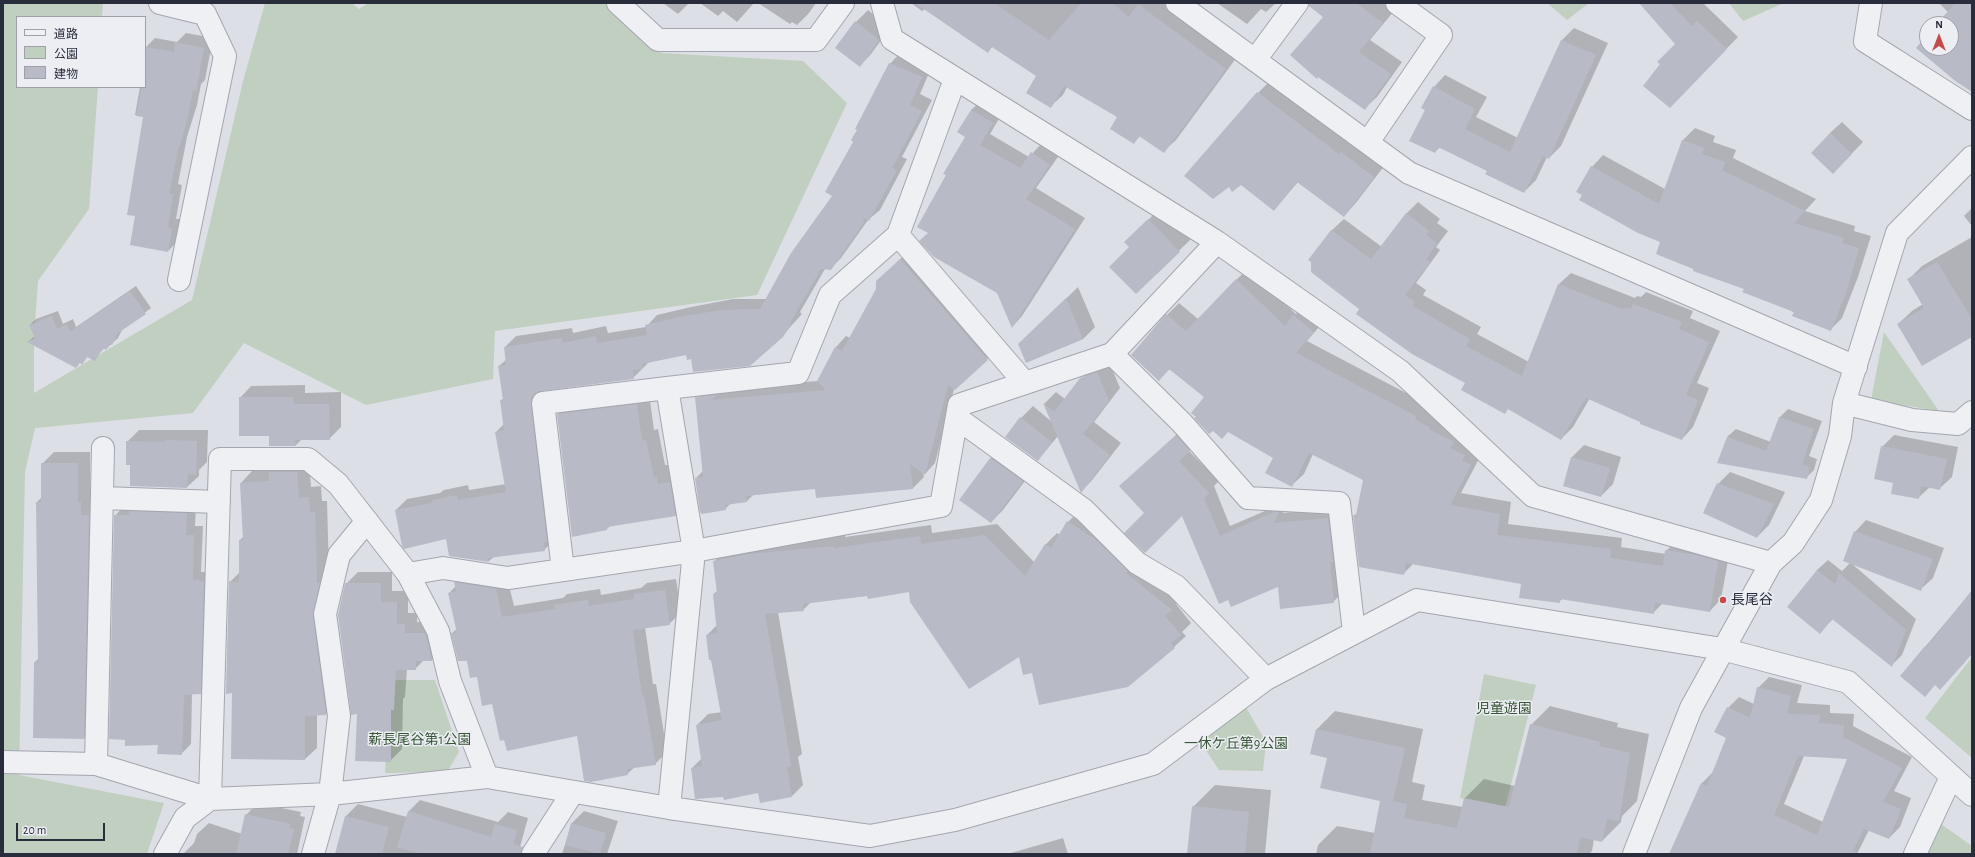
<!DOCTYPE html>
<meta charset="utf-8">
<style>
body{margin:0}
#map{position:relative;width:1975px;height:857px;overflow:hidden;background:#dddfe6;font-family:"Alegreya Sans","Noto Sans JP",sans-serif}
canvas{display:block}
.frame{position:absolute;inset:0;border:4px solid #282c3b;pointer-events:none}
.legend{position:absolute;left:16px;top:16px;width:130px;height:72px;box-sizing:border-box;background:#eceef4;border:1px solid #9ea0aa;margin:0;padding:5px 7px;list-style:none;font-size:12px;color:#282c3b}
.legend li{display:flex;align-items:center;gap:8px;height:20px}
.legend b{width:20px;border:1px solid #9ea0aa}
.north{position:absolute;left:1919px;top:16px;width:40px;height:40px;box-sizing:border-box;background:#eceef4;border:1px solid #9ea0aa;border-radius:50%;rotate:0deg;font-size:11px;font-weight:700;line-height:16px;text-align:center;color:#282c3b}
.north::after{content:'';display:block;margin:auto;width:14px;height:18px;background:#c44b49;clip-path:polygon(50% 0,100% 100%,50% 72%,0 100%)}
.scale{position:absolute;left:16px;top:823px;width:89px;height:18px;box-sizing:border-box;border:2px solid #282c3b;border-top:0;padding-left:5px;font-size:12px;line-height:14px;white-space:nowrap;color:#282c3b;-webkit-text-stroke:3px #eceef4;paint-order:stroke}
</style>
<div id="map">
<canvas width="1975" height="857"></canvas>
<div class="frame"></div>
<ul class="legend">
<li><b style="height:5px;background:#eff0f4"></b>道路</li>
<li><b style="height:11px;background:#c0cfbf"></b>公園</li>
<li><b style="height:11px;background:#b8bac5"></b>建物</li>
</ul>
<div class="north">N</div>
<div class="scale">20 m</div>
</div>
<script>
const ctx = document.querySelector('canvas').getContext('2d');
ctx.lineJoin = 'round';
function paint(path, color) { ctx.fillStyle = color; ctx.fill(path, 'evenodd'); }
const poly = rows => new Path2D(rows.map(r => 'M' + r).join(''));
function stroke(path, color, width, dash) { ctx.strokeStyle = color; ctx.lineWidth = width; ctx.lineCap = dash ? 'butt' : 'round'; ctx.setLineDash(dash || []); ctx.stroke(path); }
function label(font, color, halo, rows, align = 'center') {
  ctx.font = font + ' "Alegreya Sans","Noto Sans JP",sans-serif'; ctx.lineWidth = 3; ctx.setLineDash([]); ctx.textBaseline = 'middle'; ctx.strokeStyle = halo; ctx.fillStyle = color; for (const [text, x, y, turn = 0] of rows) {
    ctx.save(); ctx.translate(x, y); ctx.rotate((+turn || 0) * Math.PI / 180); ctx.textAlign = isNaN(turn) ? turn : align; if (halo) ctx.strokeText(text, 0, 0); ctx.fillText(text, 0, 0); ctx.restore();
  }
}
const green = poly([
 [3,3,103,3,102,17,17,17,17,87,98,87,89,209,38,281,34,339,34,393,192,300,243,81,265,3,352,3,359,9,368,3,604,3,661,53,803,61,847,103,757,295,495,331,493,379,366,405,244,343,193,413,35,428,25,472,19,775,164,803,147,854,3,854],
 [1547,3,1589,3,1567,20],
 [1729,3,1784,3,1743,21],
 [1884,332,1939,411,1871,400],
 [1972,657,1972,758,1925,718],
 [1484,674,1536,685,1505,808,1460,798],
 [391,680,435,680,459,752,447,772,385,773],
 [1243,702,1266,742,1263,771,1219,770,1197,737],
 [1938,822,1972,846,1972,854,1921,854]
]);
const shadow = poly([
 [663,3,689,3,678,14],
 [700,3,754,3,737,22,723,11,718,16],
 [758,3,816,3,809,13,797,25,792,22,790,24],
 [911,3,1163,3,1237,57,1176,140,1164,151,1140,136,1134,143,1119,117,1067,87,1063,95,1051,106,1037,75,993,46,988,51,925,9,922,11],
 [1217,3,1276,3,1266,12,1261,9,1247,24],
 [1310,3,1383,3,1394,11,1370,40,1402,62,1377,97,1365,108,1325,17],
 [1640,3,1703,3,1738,37,1670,106,1676,44],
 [1939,3,1972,3,1972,91,1918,48,1927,37,1927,48,1951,48,1951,24,1938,24,1948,12],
 [868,10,890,28,871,54,860,66,856,22],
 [1574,28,1608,43,1561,146,1549,158,1547,157,1536,180,1524,192,1488,170,1440,147,1435,152,1426,109,1434,87,1445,75,1487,97,1476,117,1518,138,1562,40],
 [186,33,213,38,205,80,201,84,197,105,187,137,178,184,182,185,176,219,181,219,177,242,168,251,137,215,145,116,135,115,140,87,145,87,145,48,155,38,177,42],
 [900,53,932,66,920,94,932,100,902,157,907,159,880,210,868,220,841,258,830,269,825,269,800,312,802,314,782,336,692,358,687,354,649,362,633,378,541,390,555,539,544,550,495,556,489,561,450,555,446,537,396,510,407,499,440,493,444,490,468,485,469,490,506,484,496,432,504,424,501,400,504,398,499,366,507,359,505,347,516,336,572,328,573,333,606,326,608,333,646,327,657,315,691,307,733,299,767,299,834,195,855,141,890,64],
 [1270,81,1385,165,1355,204,1344,216,1298,182,1274,210,1258,93],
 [982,100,1003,112,990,134,1029,157,1043,142,1060,154,1036,188,1085,218,1022,316,1012,327,998,292,929,232,967,137,971,110],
 [1842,122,1863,142,1833,173,1830,133],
 [1695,128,1715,136,1713,142,1736,150,1733,158,1816,199,1805,211,1855,226,1854,231,1871,236,1858,277,1842,318,1830,330,1745,288,1695,268,1662,241,1583,194,1592,167,1603,155,1665,189,1683,140],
 [1418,202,1440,219,1437,223,1448,231,1436,247,1440,250,1416,283,1426,290,1423,295,1481,327,1477,334,1529,362,1559,284,1571,273,1635,298,1637,296,1641,297,1646,292,1693,311,1690,318,1720,331,1697,383,1709,388,1693,427,1682,439,1590,398,1573,427,1561,439,1509,408,1505,412,1467,382,1361,309,1310,260,1332,230,1344,219,1382,247,1406,214],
 [1160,208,1191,239,1136,293,1131,247,1138,230],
 [1972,208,1972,226,1964,216],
 [1972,237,1972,336,1898,324,1912,311,1923,304,1908,280,1922,266],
 [911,249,999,348,954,389,935,463,925,474,923,473,924,477,913,488,816,488,754,494,747,501,731,503,725,509,696,478,703,471,696,398,707,387,721,389,818,381,836,347,846,336,850,338,889,270],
 [1248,268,1296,314,1306,304,1325,320,1307,341,1427,404,1482,453,1461,493,1511,502,1508,524,1622,538,1621,547,1666,554,1666,551,1678,539,1730,550,1721,599,1710,611,1663,603,1653,613,1563,598,1559,602,1522,583,1413,564,1403,574,1354,516,1358,512,1364,480,1313,454,1304,474,1292,485,1274,458,1228,431,1197,416,1205,397,1170,369,1158,380,1167,315,1179,303,1198,319],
 [136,286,151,308,122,330,118,338,106,349,104,348,94,360,88,356,82,363,29,341,35,336,30,325,36,319,58,311,63,324,73,319,76,327],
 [1078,287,1095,327,1083,339,1027,362,1032,332],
 [1109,361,1120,388,1094,422,1121,443,1093,479,1082,491,1058,436,1038,460,1007,437,1021,418,1033,406,1052,422,1044,404,1056,392,1065,399,1093,366],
 [305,385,305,393,341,392,341,427,329,439,302,439,295,446,270,435,240,398,251,386],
 [649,393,654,430,658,429,665,465,668,465,669,472,682,470,687,503,675,515,611,525,607,529,558,414,570,402],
 [1788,409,1822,421,1809,456,1817,459,1814,470,1806,478,1727,437,1736,429,1771,442,1780,417],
 [1187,425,1200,440,1189,451,1219,481,1214,486,1230,526,1286,502,1289,502,1283,513,1339,507,1344,591,1333,602,1278,586,1182,514,1145,513,1121,486],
 [139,430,208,430,207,462,199,470,199,476,187,487,131,464,127,442],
 [1894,435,1958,447,1952,477,1940,488,1930,487,1918,498,1895,482,1882,447],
 [1584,445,1621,457,1613,484,1601,496,1564,485,1572,457],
 [1003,446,1034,469,1003,510,991,522,961,500,991,458],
 [54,452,90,452,90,490,93,490,96,726,84,738,35,662,39,658,37,502,42,497,42,464],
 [282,460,309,460,311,487,321,486,322,501,327,501,329,572,338,702,326,714,317,714,317,748,305,759,232,758,233,692,230,582,240,572,240,540,244,536,241,483,252,471,272,470],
 [1730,472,1785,492,1769,525,1757,537,1718,484],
 [196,505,195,526,203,526,201,572,213,572,209,684,200,693,192,694,191,744,181,754,159,744,115,516,124,506],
 [1079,511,1182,599,1176,604,1191,623,1182,632,1186,636,1174,647,1128,686,1033,671,1020,655,910,591,811,602,803,610,778,612,802,754,798,757,803,785,792,796,761,802,759,792,724,796,692,768,702,758,697,725,708,714,722,712,707,635,717,625,714,594,718,590,714,562,725,550,762,543,845,535,845,537,931,525,932,533,997,524,1035,563,1046,544,1057,533,1060,535,1068,522],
 [1866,520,1944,548,1933,578,1921,589,1851,563,1916,619,1902,655,1892,665,1833,619,1820,632,1817,570,1828,560,1842,571,1851,562,1855,532],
 [467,571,507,577,514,606,563,598,567,594,600,589,601,595,641,588,647,583,676,579,681,613,669,624,645,627,653,684,656,684,667,752,655,764,635,767,627,774,578,735,505,739,493,703,452,633,457,629,449,593,456,586,455,583],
 [358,572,392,572,392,591,408,591,408,613,417,613,417,622,437,622,444,648,432,660,424,660,415,669,407,669,405,697,403,699,402,749,390,761,358,713,346,584],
 [1972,591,1972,642,1960,658,1965,662,1940,689,1925,647],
 [1769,677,1802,685,1797,703,1830,705,1830,713,1854,714,1853,726,1912,757,1894,791,1911,798,1900,827,1889,838,1869,830,1857,854,1670,854,1702,783,1713,772,1727,737,1728,708,1739,697,1754,704,1758,688],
 [1804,756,1849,758,1823,822,1784,804],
 [1550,706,1618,723,1617,727,1649,734,1637,801,1622,816,1621,822,1602,841,1594,839,1592,851,1589,854,1316,854,1318,845,1337,826,1375,833,1382,800,1328,757,1316,730,1335,711,1423,729,1412,782,1425,785,1422,800,1463,807,1465,798,1484,779,1515,786,1531,725],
 [1215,785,1271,790,1265,854,1188,854,1193,807],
 [420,800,498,822,508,812,528,818,518,854,336,854,346,816,358,804,407,817,409,811],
 [258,803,301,812,300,816,305,817,297,854,183,854,194,843,197,834,209,823,242,834,246,815],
 [584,811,618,821,607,854,562,854,572,823],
 [1063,838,1068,854,1009,854,1011,853]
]);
const building = poly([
 [915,3,994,3,1049,40,1081,3,1112,3,1129,17,1138,4,1226,69,1164,153,1139,136,1134,144,1110,129,1117,117,1064,86,1051,108,1026,93,1036,76,992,47,988,53],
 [1309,3,1356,3,1383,23,1359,52,1391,74,1365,110,1318,77,1317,79,1290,55,1323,17,1309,6],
 [1639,3,1670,3,1692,26,1697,21,1727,49,1670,108,1643,86,1660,64,1657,62,1675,44],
 [1955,3,1972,3,1972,92,1954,80,1916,48,1927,35,1927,48,1951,48,1951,24,1937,24],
 [855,21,879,40,860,67,835,48],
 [1561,40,1596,55,1549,159,1543,156,1524,193,1485,174,1487,171,1438,147,1435,153,1409,141,1425,110,1421,108,1433,86,1475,109,1465,129,1510,152],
 [175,42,204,48,196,91,193,90,188,116,180,146,179,145,169,194,173,194,168,228,172,229,168,252,130,245,135,216,127,215,143,117,136,116,142,87,145,87,145,47,174,52],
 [889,63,922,77,910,105,922,111,892,168,897,170,869,221,862,217,865,221,831,270,821,269,790,323,791,325,783,337,750,366,693,372,691,359,687,360,686,355,642,364,643,369,633,370,634,379,542,391,536,393,532,398,531,404,547,542,543,542,545,551,488,558,489,562,449,556,446,539,404,549,402,546,395,510,432,503,432,500,457,495,458,500,506,492,495,432,504,430,500,400,503,400,498,366,506,365,504,347,562,338,563,343,596,336,597,343,647,335,645,325,679,317,721,310,760,309,791,253,832,196,825,192,853,142,851,140,857,130,855,129],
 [1257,92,1339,154,1341,152,1374,177,1344,217,1297,182,1274,211,1241,185,1232,192,1229,187,1213,199,1184,176],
 [971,110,993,123,980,145,1020,168,1031,152,1050,165,1026,199,1075,229,1012,328,997,293,934,257,919,241,928,233,917,227,946,175,943,174,965,137,957,132],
 [1830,133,1852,154,1833,174,1811,153],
 [1682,140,1704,148,1702,154,1725,162,1722,170,1805,211,1794,223,1844,238,1842,243,1859,248,1847,290,1831,331,1792,316,1794,312,1742,292,1744,289,1693,271,1693,269,1656,254,1660,242,1638,233,1579,200,1582,195,1576,192,1591,166,1659,204],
 [1406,213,1429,231,1426,235,1437,243,1426,259,1430,262,1405,295,1415,302,1412,306,1470,339,1466,346,1522,376,1558,284,1624,310,1625,307,1631,309,1633,304,1682,322,1679,329,1709,342,1686,395,1698,400,1682,440,1640,424,1640,422,1586,398,1561,440,1508,409,1505,414,1461,390,1465,383,1412,354,1356,314,1359,309,1311,272,1311,262,1308,260,1331,230,1371,259],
 [1148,219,1180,252,1136,294,1109,267,1129,247,1124,242],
 [900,259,988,360,955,390,948,385,925,475,910,464,913,489,816,498,815,489,746,496,747,502,725,505,726,510,702,514,700,512,695,478,703,477,695,397,717,395,711,400,826,390,817,381,835,347,842,351,876,289,876,281],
 [1937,262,1972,319,1972,337,1922,366,1897,324,1924,308,1907,279],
 [1236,279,1285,326,1293,315,1314,332,1296,353,1416,416,1415,419,1430,428,1429,429,1454,442,1450,448,1465,455,1462,460,1471,465,1450,505,1500,514,1497,535,1611,549,1610,558,1663,566,1665,550,1696,555,1718,561,1710,612,1655,603,1654,614,1560,599,1560,603,1519,598,1521,584,1406,563,1404,575,1359,567,1353,515,1356,515,1363,480,1309,453,1292,487,1265,473,1273,458,1228,432,1222,439,1213,431,1209,434,1194,418,1196,417,1191,413,1204,397,1169,369,1159,381,1131,355,1166,314,1186,331],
 [130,291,146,314,118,333,112,345,110,344,106,350,103,348,95,361,87,357,82,365,80,363,76,368,27,342,35,338,29,325,52,316,57,329,67,324,70,332],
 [1066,298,1083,339,1026,363,1018,344],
 [1097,372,1109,401,1083,434,1110,455,1081,493,1043,403,1054,412,1080,378],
 [239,397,293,397,294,404,329,404,330,440,295,440,296,446,269,446,269,436,239,436],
 [637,404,642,441,646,440,654,477,657,476,658,484,670,482,676,516,607,527,607,530,572,537,557,414],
 [1020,417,1052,442,1038,461,1005,437],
 [1779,417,1814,429,1802,464,1810,467,1807,479,1717,463,1727,437,1766,451],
 [1176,435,1190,451,1179,461,1209,493,1204,498,1220,536,1274,512,1279,512,1274,523,1328,518,1333,562,1330,562,1334,603,1280,609,1278,587,1231,607,1228,600,1219,604,1182,516,1145,553,1124,533,1144,513,1119,486],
 [165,440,197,441,196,475,188,474,187,488,130,486,130,465,126,465,126,441,165,442],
 [1881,446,1947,459,1940,490,1921,486,1919,499,1891,494,1893,483,1874,479],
 [1571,457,1610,468,1601,497,1563,486],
 [990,458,1023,481,991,523,959,500],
 [41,463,78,463,78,502,81,502,81,515,89,515,84,739,33,738,34,662,38,662,36,502,41,502],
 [269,472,297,472,299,498,309,497,310,512,315,512,317,583,320,583,313,615,326,715,305,716,305,760,231,759,232,693,226,694,229,581,239,582,239,540,243,540,240,483,269,481],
 [1717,483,1774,504,1757,538,1703,513],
 [129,511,187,513,186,535,194,535,193,580,204,581,201,694,184,695,182,755,157,754,158,745,125,746,125,740,109,739,114,515,129,515],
 [1067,521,1095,539,1128,571,1126,573,1172,610,1165,616,1181,635,1171,643,1175,648,1128,687,1039,705,1032,673,1023,675,1019,657,969,689,910,602,909,592,868,599,867,596,803,604,804,611,765,614,786,734,791,766,787,767,792,797,760,803,758,793,724,800,723,797,695,799,691,768,702,766,696,725,722,720,711,660,709,660,706,635,717,633,713,594,717,593,713,561,750,554,834,546,834,548,920,536,921,544,985,535,1025,576,1045,544,1051,548],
 [1854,531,1933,559,1921,591,1843,561],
 [1817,570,1835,584,1839,573,1906,630,1892,667,1832,619,1820,634,1787,607],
 [454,582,496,589,502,617,555,609,554,605,588,600,589,606,634,599,634,594,665,590,670,625,633,630,633,633,642,695,644,695,656,765,627,769,628,775,591,782,584,781,577,736,507,751,504,740,500,741,492,704,482,706,477,677,470,678,467,661,458,661,451,633,457,633,448,593,456,591],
 [345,583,381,583,381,602,397,602,397,624,405,624,405,633,425,633,426,635,432,661,416,661,416,670,396,670,394,710,391,710,391,762,355,761,357,714,351,715,338,615],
 [1972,590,1972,654,1940,690,1935,685,1925,697,1900,676,1925,646,1926,648],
 [1757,687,1791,696,1787,714,1820,715,1819,723,1844,725,1843,737,1902,768,1883,802,1901,809,1889,839,1864,829,1853,851,1861,854,1669,854,1701,783,1707,786,1726,738,1714,732,1727,707,1750,718],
 [1798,756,1847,759,1817,835,1774,815],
 [1530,724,1600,742,1599,746,1630,753,1619,821,1607,819,1602,842,1580,837,1577,854,1370,854,1380,801,1320,788,1327,758,1310,754,1316,729,1405,748,1393,801,1407,804,1404,818,1457,828,1464,798,1509,807],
 [1192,806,1249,812,1245,854,1187,854],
 [408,811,491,837,495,824,517,830,513,844,523,847,521,854,421,854,397,847],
 [245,814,290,824,289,828,294,829,288,854,236,854],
 [345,816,389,827,382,854,335,854],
 [571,823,606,833,600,854,565,845]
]);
const minor = poly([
 [160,3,205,14,225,56,179,280],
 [618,3,658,40,816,40,843,3],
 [882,3,892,39,1217,242,1400,371,1533,496,1771,563],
 [1177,3,1409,173,1856,367],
 [1871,3,1865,41,1972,109],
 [1255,60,1297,3],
 [1368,142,1441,35,1397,3],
 [898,235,1025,383],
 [1112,354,1182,423,1248,498,1339,503,1354,632],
 [1844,403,1912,420,1958,424,1972,412],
 [957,418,1084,510,1137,563,1176,586,1266,679],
 [102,498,219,502],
 [563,570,543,403,667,388],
 [408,574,443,568,508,578,694,551,941,506,959,405,1112,354,1217,242],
 [3,762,96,764,210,799,330,794,487,777,669,808,870,836,955,820,1153,764,1266,679,1417,600,1722,649,1848,682,1972,795],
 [96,764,103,448],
 [669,808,694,551,667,388,798,373,830,295,898,235,955,79],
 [165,854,185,818,210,799,220,459,308,459,338,484,408,574,438,631,450,681,487,777],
 [313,854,330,794,339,716,325,614,339,555,367,521],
 [533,854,573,792],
 [1634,854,1691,708,1771,563,1793,543,1821,500,1840,436,1844,403,1897,233,1972,157],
 [1915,854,1951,777]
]);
const markers = [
 [1723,600,4,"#c44b49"]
];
const poiNames = [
 ["長尾谷",1731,600]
];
const parkNames = [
 ["児童遊園",1504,709],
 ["薪長尾谷第1公園",420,740],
 ["一休ケ丘第9公園",1236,744]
];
paint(green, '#c0cfbf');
paint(shadow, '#0003');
paint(building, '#b8bac5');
stroke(minor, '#a3a6af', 24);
stroke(minor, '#eff0f4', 22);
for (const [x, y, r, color] of markers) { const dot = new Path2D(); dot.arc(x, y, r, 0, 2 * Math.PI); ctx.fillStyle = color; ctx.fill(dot); stroke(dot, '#eceef4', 1.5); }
label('14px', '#282c3b', '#eceef4', poiNames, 'left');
label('14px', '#375636', '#eceef4', parkNames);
</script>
